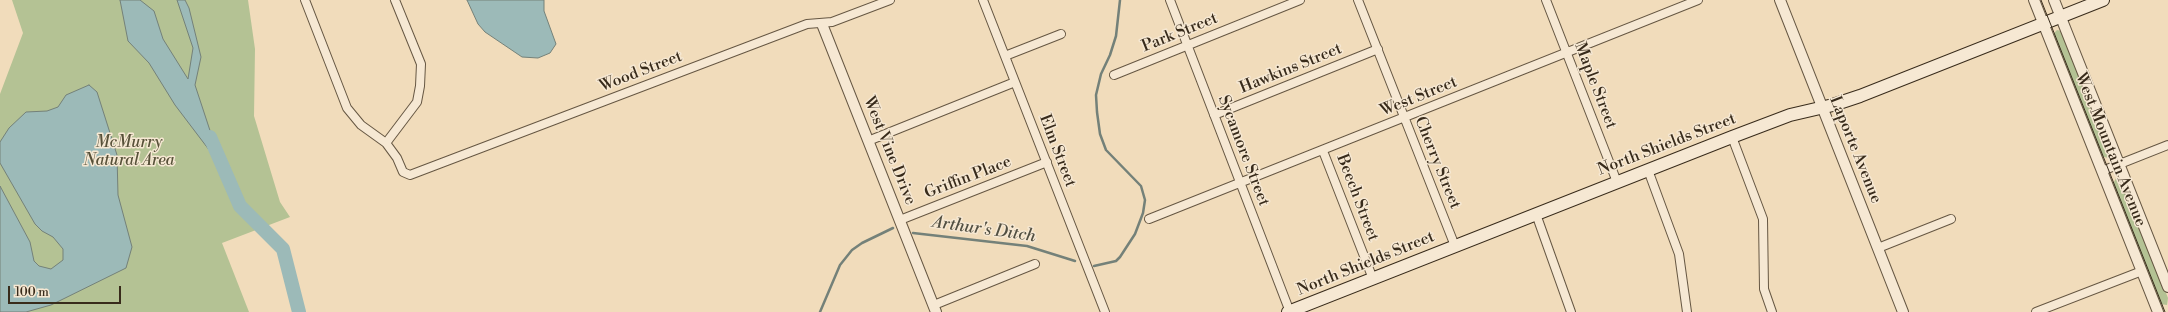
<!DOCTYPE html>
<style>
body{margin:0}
#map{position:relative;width:2168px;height:312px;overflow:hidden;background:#f1dcbb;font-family:"Libre Bodoni",serif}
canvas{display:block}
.scale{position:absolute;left:8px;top:286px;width:113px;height:18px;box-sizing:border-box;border:2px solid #382b1b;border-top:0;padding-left:5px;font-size:12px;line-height:14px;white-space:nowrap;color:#382b1b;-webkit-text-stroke:3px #f6e8d3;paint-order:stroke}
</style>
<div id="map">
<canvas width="2168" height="312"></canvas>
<div class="scale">100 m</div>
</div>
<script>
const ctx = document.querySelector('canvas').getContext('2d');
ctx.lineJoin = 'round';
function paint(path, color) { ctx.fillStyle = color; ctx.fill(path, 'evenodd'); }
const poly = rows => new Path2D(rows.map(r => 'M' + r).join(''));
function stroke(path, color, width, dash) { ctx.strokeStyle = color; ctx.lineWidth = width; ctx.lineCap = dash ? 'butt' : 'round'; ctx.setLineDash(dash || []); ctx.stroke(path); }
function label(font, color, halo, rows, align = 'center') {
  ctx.font = font + ' "Libre Bodoni",serif'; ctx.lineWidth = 3; ctx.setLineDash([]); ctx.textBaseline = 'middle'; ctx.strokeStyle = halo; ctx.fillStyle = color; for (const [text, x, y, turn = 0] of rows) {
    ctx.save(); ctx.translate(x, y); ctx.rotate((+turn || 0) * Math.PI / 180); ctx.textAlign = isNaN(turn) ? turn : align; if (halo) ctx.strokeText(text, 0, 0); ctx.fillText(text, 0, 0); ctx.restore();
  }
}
const green = poly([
 [12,0,248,0,255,49,254,116,280,202,290,217,222,243,249,312,0,312,0,94,23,33],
 [2057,30,2061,31,2110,155,2108,158,2101,156,2054,37,2054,33],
 [2116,178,2121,179,2168,298,2167,305,2160,304,2113,184]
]);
const water = poly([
 [120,0,140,0,154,11,163,39,188,79,193,48,177,0,185,0,189,8,201,57,195,85,222,167,175,105,149,63,128,41,120,0],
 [467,0,544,0,544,11,556,44,550,53,538,58,522,57,485,32,478,24,467,0],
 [89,85,97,92,117,155,118,195,132,247,126,268,51,305,26,312,0,312,0,186,30,242,34,261,39,266,51,269,63,260,63,249,53,237,42,231,35,224,0,163,0,142,9,128,26,112,47,111,58,107,66,95,89,85]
]);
const stream = poly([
 [913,233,1027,246,1075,261],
 [1094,266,1116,261,1120,257,1135,234,1143,213,1145,200,1141,186,1106,150,1100,134,1097,112,1096,95,1101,74,1110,55,1116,36,1120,0],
 [820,312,840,265,852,250,862,243,893,228]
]);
const river = poly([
 [210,137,240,206,283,249,299,312]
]);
const minor = poly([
 [305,0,347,108,361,125,386,143,397,158,403,172,410,175,807,24,832,22,890,0],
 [983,0,1105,312],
 [1170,0,1290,312],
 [1358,0,1455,246],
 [1546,0,1617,182],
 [1005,56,1061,34],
 [1114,75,1300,0],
 [1214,115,1378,49],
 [1732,137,1763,219,1764,289,1772,312],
 [868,141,1015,82],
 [386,143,417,102,420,86,421,64,395,0],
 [1323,151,1373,279],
 [1648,170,1679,254,1687,312],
 [2102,171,2168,145],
 [1536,214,1571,312],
 [1149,219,1698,0],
 [900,220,1047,162],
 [1878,248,1951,219],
 [934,305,1035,264],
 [2036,312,2142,271]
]);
const tertiary = poly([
 [1780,0,1903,312],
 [2034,0,2158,312],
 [2054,0,2168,287],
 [822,24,936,312]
]);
const secondary = poly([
 [1288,312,1732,137,1790,115,1833,105,1860,96,2103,0]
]);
const tram = poly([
 [2041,0,2165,312]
]);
const streetNames = [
 ["Park Street",1180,33,-22],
 ["Hawkins Street",1291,69,-22],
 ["Wood Street",641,72,-21],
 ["Maple Street",1595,86,69],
 ["West Street",1419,97,-22],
 ["North Shields Street",1667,145,-21],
 ["Laporte Avenue",1855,150,68],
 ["West Mountain Avenue",2110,150,68],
 ["West Vine Drive",889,151,68],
 ["Elm Street",1057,151,69],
 ["Sycamore Street",1243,151,69],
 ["Cherry Street",1437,163,68],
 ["Griffin Place",968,178,-21],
 ["Beech Street",1357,198,69],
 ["North Shields Street",1366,264,-22]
];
const parkNames = [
 ["McMurry",129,143],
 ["Natural Area",129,161]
];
const waterNames = [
 ["Arthur's Ditch",984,230,8]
];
paint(green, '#b4c294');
paint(water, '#9cbab8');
stroke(water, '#748179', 1);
stroke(stream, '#748179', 2.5);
stroke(river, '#9cbab8', 14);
stroke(minor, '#665743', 10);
stroke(tertiary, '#665743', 12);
stroke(secondary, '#382b1b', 14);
stroke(minor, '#f6e8d3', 8);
stroke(tertiary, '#f6e8d3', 10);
stroke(secondary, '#f6e8d3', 12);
stroke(tram, '#382b1b', 1);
label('16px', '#382b1b', '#f6e8d3', streetNames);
label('italic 16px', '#575139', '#f6e8d3', parkNames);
label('italic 17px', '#514f42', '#f6e8d3', waterNames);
</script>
